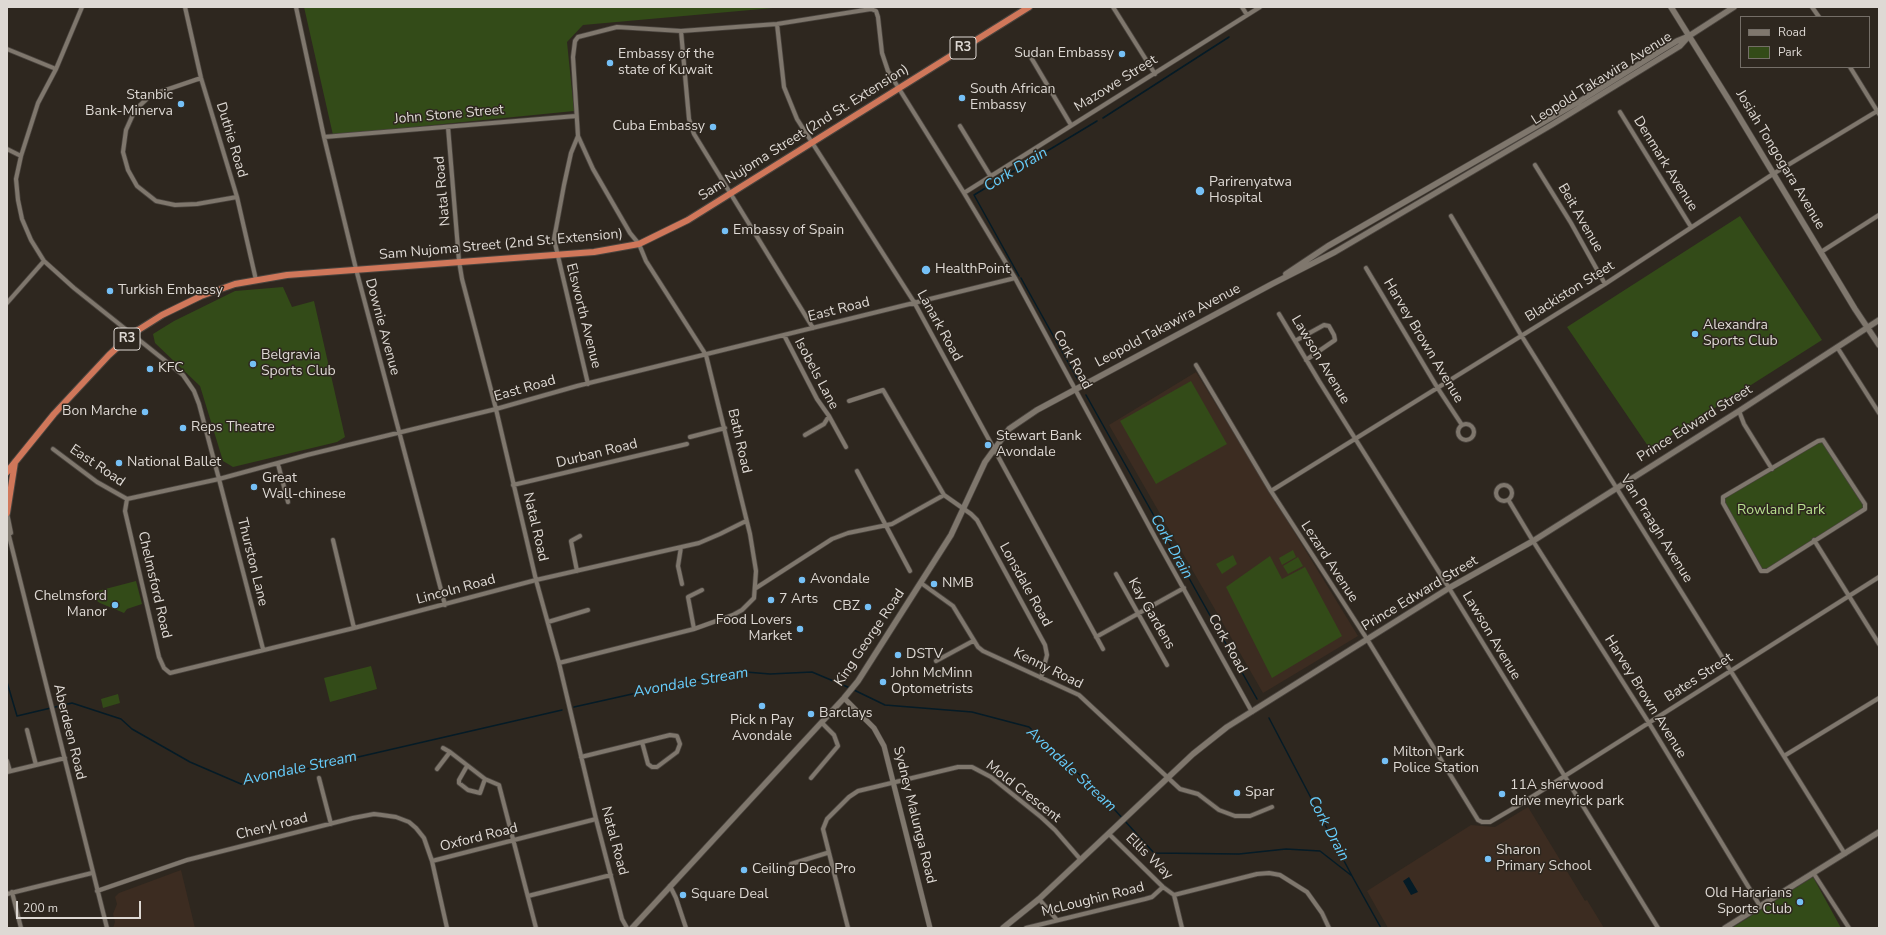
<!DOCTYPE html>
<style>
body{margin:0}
#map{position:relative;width:1886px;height:935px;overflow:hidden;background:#2e271f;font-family:"Nunito Sans",sans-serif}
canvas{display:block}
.frame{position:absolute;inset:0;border:8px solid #ded9d4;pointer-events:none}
.legend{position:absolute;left:1740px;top:16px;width:130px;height:52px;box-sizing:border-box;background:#2e271f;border:1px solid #746e67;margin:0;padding:5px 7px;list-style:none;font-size:12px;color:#ded9d4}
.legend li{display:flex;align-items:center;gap:8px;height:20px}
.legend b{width:20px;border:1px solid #746e67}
.scale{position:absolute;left:16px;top:901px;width:125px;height:18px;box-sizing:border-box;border:2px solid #ded9d4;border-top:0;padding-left:5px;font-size:12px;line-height:14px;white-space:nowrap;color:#ded9d4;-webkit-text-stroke:3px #2e271f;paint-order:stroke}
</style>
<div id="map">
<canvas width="1886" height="935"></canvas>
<div class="frame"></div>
<ul class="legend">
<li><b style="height:5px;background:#7f776d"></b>Road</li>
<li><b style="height:11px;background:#334b18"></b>Park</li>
</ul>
<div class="scale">200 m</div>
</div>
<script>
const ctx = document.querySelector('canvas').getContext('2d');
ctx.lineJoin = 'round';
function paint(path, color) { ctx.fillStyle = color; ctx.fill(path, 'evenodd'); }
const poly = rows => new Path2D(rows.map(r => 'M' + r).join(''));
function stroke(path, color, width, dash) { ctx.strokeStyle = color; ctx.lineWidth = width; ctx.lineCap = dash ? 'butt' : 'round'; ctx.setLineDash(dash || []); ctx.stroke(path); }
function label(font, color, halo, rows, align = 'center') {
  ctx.font = font + ' "Nunito Sans",sans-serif'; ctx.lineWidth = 3; ctx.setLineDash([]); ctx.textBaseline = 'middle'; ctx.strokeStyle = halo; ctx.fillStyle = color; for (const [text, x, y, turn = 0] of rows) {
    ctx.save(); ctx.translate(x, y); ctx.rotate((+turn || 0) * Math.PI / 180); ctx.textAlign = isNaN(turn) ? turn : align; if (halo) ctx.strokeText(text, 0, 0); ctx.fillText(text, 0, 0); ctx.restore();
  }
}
const education = poly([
 [1196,372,1358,636,1263,693,1109,425],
 [1528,807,1585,901,1587,900,1604,928,1388,928,1367,891,1471,825,1495,827],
 [181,870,195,928,113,928,115,922,113,914,117,904,115,897,119,893]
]);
const green = poly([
 [304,7,784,7,583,25,567,42,574,111,333,135],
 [1740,216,1822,340,1650,449,1567,327],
 [283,287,292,307,314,301,345,437,337,442,233,467,223,461,200,386,155,343,153,334,174,321,235,291],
 [1191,381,1227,444,1156,484,1120,421],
 [1823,439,1866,507,1763,572,1721,497],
 [1293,550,1296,557,1282,565,1279,558],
 [1233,555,1237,564,1222,574,1216,564],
 [1270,556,1282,579,1305,567,1342,636,1272,678,1226,587],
 [1298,557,1303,566,1288,574,1283,566],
 [136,581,142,604,127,609,124,613,100,603,91,597,90,593],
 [371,666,377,689,330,702,324,678],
 [118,694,120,703,103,708,101,699],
 [1813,877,1841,928,1732,928]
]);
const water = poly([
 [1409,877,1418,892,1411,895,1403,881]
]);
const stream = poly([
 [1103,118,1229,37],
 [1019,276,974,195,1097,121],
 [1021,278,1078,380],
 [1086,395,1257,699],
 [7,682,17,716,72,703,121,719,132,729,190,762,241,784,562,710],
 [854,690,885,705,972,712,1029,727,1104,798,1154,853,1239,854,1286,849,1320,851,1352,876,1381,928],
 [574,707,677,684,746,672,770,674,812,672,850,688],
 [1269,718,1352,876]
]);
const minor = poly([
 [82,7,56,69,38,103,21,156,16,179,18,200,22,219,31,240,44,261,74,288,183,375,194,391,199,404,219,479,263,649],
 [185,7,201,78,237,197,256,280],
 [296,7,324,137,356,269,445,605],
 [1113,7,1155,74],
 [1242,7,1247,15],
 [1812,7,1819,17],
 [777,24,784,87,797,119,914,302,1103,649],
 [681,31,689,119,694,134,813,328],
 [7,49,56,69],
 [1029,54,1071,125],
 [1850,67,1879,114],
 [201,78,151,95,135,110,126,130,123,152,128,170,137,186,156,201,175,205,197,204,237,197],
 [1620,112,1691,227],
 [960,126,991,177],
 [448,127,459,261,462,279,496,409,536,580,559,663,596,819,622,919,627,928],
 [578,136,571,153,564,185,554,239,588,384],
 [324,137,576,116],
 [7,149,21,156],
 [1535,165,1571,223,1605,284],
 [964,193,1260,7],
 [1451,216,1521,335,1845,854],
 [1821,252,1879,215],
 [1366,268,1437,387,1462,425],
 [7,303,44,261],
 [1279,314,1319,381,1449,588,1658,928],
 [784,335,817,399,829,416,824,424,805,435],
 [1295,341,1324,325,1329,326,1334,335,1335,340,1306,360],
 [1837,347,1879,413],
 [1196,365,1271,491,1367,639,1478,820,1482,822,1490,822,1519,805,1879,577],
 [849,401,883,390,944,495,971,514,977,520,1045,645,1047,655,1041,678],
 [1739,411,1744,424,1772,469],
 [829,416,846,447],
 '1458 432a8 8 0 1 1 16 0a8 8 0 1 1-16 0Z',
 [690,437,725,428],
 [1823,440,1865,504,1865,509,1767,571,1761,571,1723,503,1723,497,1818,441,1823,440],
 [53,449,97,482,127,499,219,479,307,455,496,409,577,386,1015,278],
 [278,464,288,502],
 [857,471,910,571],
 '1496 493a8 8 0 1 1 16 0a8 8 0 1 1-16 0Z',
 [513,485,687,444],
 [1271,491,1605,284,1773,174,1879,110],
 [127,499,125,511,159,657,164,668,170,673,354,628,536,580,699,543,720,534,746,521],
 [1509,501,1533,541,1649,723,1760,906],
 [7,513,11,533],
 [7,528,107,928],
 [333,540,354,628],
 [1814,540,1879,644],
 [681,547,678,566,682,584],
 [577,571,571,541,580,536],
 [1116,574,1167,665],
 [921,583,953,606,978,647,983,651,1079,695,1180,789,1198,794,1219,810,1235,816,1250,816,1272,807],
 [756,588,832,539,848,533,892,524,944,495],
 [548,622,588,610],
 [694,629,688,597,702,590],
 [1096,637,1184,588],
 [936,661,973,641],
 [559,663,694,629,733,615,742,610,754,598,756,571,750,534,706,355,646,261,639,244,630,233,593,169,578,136,573,57,575,41,578,37,617,27,681,31,777,24,871,9,876,11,878,17,882,53,888,71,964,193,1015,278,1156,539,1252,712],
 [27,730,36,765],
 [443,748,450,752],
 [1784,756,1879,698],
 [581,757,642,742,670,735,677,736,680,744,677,752,657,767,652,767,648,764,642,742],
 [7,761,10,771],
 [467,766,459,780,459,783,468,790,480,793,485,779],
 [437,769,450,752,485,779,499,785,536,928],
 [7,772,65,758],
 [319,778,331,824],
 [811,778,838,746,834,735,822,723],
 [1109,834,1163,887,1174,895],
 [432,861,596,819],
 [791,864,827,853],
 [1814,874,1849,928],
 [670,886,676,898,686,928],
 [97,891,187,860,353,818,374,814,382,815,396,817,409,822,416,828,424,838,432,861,447,928],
 [12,892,21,928],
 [7,894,92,873],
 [1174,895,1257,874,1269,873,1280,875,1307,892,1322,913,1329,928],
 [1174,895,1182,928],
 [528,896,611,875],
 [1039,899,1057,920],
 [848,928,823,829,827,819,849,797,858,791,958,767,972,767,991,777,1041,817,1055,830,1081,860],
 [1026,928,1145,899,1152,897,1163,887]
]);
const tertiary = poly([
 [844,698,874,728,884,746,930,928]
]);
const secondary = poly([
 [1671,7,1732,105,1855,309,1879,345],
 [1286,274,1328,246,1580,101,1662,50,1677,41,1689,36,1734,7],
 [632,928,844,698,858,681,951,535,985,462,1009,429,1037,410,1272,284,1335,252,1553,124,1680,46,1689,36],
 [1003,928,1039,899,1193,754,1227,727,1449,588,1533,541,1739,411,1879,320],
 [1725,928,1879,832]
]);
const trunk = poly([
 [7,472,54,414,109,355,132,334,162,315,201,296,235,284,287,275,594,252,639,244,688,220,1029,7],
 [7,513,15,462]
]);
const markers = [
 [1122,54,4,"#75c0f6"],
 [610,63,4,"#75c0f6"],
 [962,98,4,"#75c0f6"],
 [181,104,4,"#75c0f6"],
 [713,127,4,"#75c0f6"],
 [1200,191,5,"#75c0f6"],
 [725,231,4,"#75c0f6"],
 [926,270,5,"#75c0f6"],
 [110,291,4,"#75c0f6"],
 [1695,334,4,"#75c0f6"],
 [253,364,4,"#75c0f6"],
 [150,369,4,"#75c0f6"],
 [145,412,4,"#75c0f6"],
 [183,428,4,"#75c0f6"],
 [988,445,4,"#75c0f6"],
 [119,463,4,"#75c0f6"],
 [254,487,4,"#75c0f6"],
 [802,580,4,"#75c0f6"],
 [934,584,4,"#75c0f6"],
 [771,600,4,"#75c0f6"],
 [115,605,4,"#75c0f6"],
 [868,607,4,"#75c0f6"],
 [800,629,4,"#75c0f6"],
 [898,655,4,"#75c0f6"],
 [883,682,4,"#75c0f6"],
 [762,706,4,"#75c0f6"],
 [811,714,4,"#75c0f6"],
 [1385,761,4,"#75c0f6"],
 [1237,793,4,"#75c0f6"],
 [1502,794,4,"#75c0f6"],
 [1488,859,4,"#75c0f6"],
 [744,870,4,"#75c0f6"],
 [683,895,4,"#75c0f6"],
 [1800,902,4,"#75c0f6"]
];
const shields = [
 [963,48,26],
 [127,339,26]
];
const shieldNames = [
 ["R3",963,48],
 ["R3",127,339]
];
const poiNames = [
 ["Sudan Embassy",1114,54,"right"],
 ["Embassy of the",618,55],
 ["state of Kuwait",618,71],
 ["South African",970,90],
 ["Embassy",970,106],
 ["Stanbic",173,96,"right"],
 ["Bank-Minerva",173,112,"right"],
 ["Cuba Embassy",705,127,"right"],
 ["Parirenyatwa",1209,183],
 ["Hospital",1209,199],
 ["Embassy of Spain",733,231],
 ["HealthPoint",935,270],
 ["Turkish Embassy",118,291],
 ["Alexandra",1703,326],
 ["Sports Club",1703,342],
 ["Belgravia",261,356],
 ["Sports Club",261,372],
 ["KFC",158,369],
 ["Bon Marche",137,412,"right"],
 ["Reps Theatre",191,428],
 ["Stewart Bank",996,437],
 ["Avondale",996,453],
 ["National Ballet",127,463],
 ["Great",262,479],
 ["Wall-chinese",262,495],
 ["Avondale",810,580],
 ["NMB",942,584],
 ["Chelmsford",107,597,"right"],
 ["Manor",107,613,"right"],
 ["7 Arts",779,600],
 ["CBZ",860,607,"right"],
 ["Food Lovers",792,621,"right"],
 ["Market",792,637,"right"],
 ["DSTV",906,655],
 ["John McMinn",891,674],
 ["Optometrists",891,690],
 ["Barclays",819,714],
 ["Pick n Pay",762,721,"center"],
 ["Avondale",762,737,"center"],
 ["Milton Park",1393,753],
 ["Police Station",1393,769],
 ["11A sherwood",1510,786],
 ["drive meyrick park",1510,802],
 ["Spar",1245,793],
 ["Sharon",1496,851],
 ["Primary School",1496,867],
 ["Ceiling Deco Pro",752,870],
 ["Old Hararians",1792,894,"right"],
 ["Sports Club",1792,910,"right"],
 ["Square Deal",691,895]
];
const streetNames = [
 ["Leopold Takawira Avenue",1602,79,-32],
 ["Mazowe Street",1116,84,-32],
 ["John Stone Street",449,115,-5],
 ["Sam Nujoma Street (2nd St. Extension)",804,133,-32],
 ["Duthie Road",231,140,73],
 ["Josiah Tongogara Avenue",1780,160,59],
 ["Denmark Avenue",1665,164,58],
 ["Natal Road",443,191,-95],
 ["Beit Avenue",1580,218,60],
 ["Sam Nujoma Street (2nd St. Extension)",501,245,-5],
 ["Blackiston Steet",1570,292,-32],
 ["East Road",839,310,-14],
 ["Elsworth Avenue",583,316,76],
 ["Lanark Road",939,326,61],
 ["Leopold Takawira Avenue",1168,326,-28],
 ["Downie Avenue",382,327,75],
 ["Harvey Brown Avenue",1423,341,59],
 ["Cork Road",1072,360,61],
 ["Lawson Avenue",1320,360,59],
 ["Isobels Lane",816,374,62],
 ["East Road",525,389,-16],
 ["Prince Edward Street",1695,424,-32],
 ["Bath Road",739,441,77],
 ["Durban Road",597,454,-14],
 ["East Road",97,466,34],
 ["Natal Road",535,527,77],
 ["Van Praagh Avenue",1656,529,58],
 ["Thurston Lane",252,562,76],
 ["Lezard Avenue",1329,562,57],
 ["Chelmsford Road",154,585,77],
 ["Lonsdale Road",1025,585,61],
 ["Lincoln Road",456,590,-15],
 ["Prince Edward Street",1420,594,-31],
 ["Kay Gardens",1151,614,60],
 ["Lawson Avenue",1491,636,59],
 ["King George Road",870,638,-56],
 ["Cork Road",1227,644,61],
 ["Kenny Road",1048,669,26],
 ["Bates Street",1699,678,-33],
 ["Harvey Brown Avenue",1645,697,58],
 ["Aberdeen Road",69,732,76],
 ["Mold Crescent",1023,792,38],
 ["Sydney Malunga Road",914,815,76],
 ["Cheryl road",272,827,-14],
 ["Oxford Road",479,838,-14],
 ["Natal Road",614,841,75],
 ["Ellis Way",1149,857,44],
 ["McLoughin Road",1093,900,-14]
];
const parkNames = [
 ["Rowland Park",1781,511]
];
const waterNames = [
 ["Cork Drain",1016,170,-31],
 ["Cork Drain",1171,547,61],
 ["Avondale Stream",691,683,-10],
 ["Avondale Stream",300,769,-12],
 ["Avondale Stream",1071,770,43],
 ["Cork Drain",1328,829,62]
];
paint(education, '#3c2c21');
paint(green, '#334b18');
paint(water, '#051b26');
stroke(stream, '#051b26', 1.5);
stroke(minor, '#4a443e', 5.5);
stroke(tertiary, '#4a443e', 6);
stroke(secondary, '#4a443e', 7);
stroke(trunk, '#4a443e', 8);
stroke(minor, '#7f776d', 4);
stroke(tertiary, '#7f776d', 5);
stroke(secondary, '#7f776d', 5.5);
stroke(trunk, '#d0775a', 6);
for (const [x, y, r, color] of markers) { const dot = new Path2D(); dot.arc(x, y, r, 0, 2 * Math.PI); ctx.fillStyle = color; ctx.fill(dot); stroke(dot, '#2e271f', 1.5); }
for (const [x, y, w] of shields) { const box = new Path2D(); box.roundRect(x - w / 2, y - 11, w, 22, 3); ctx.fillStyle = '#2e271f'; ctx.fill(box); stroke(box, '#ded9d4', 1); }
label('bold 13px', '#ded9d4', null, shieldNames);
label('14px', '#ded9d4', '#2e271f', poiNames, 'left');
label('14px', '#ded9d4', '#2e271f', streetNames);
label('14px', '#b7e08e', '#2e271f', parkNames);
label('italic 15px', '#66cdfc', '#2e271f', waterNames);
</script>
